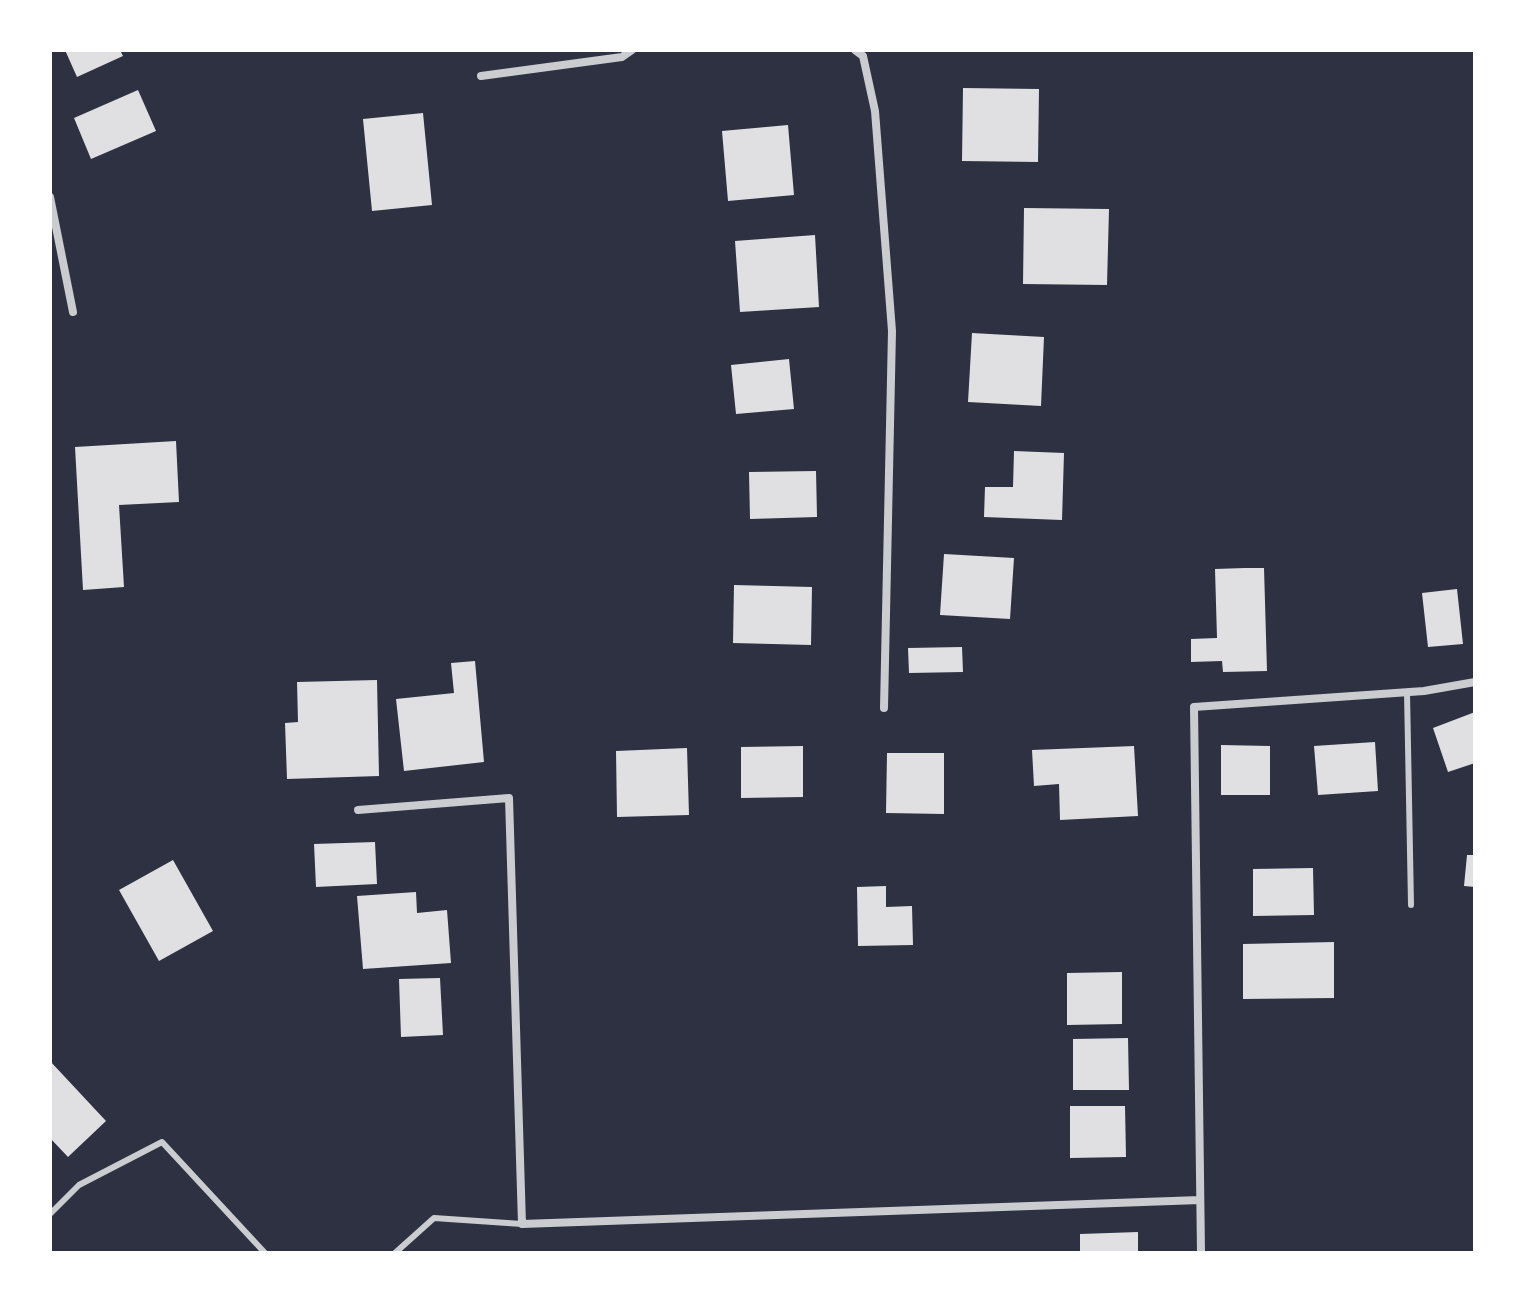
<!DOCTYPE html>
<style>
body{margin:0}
#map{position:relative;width:1525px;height:1303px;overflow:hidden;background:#2d3142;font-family:"Fira Sans",sans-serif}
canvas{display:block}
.frame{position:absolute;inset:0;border:52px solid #fff;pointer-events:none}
</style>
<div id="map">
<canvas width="1525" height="1303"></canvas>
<div class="frame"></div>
</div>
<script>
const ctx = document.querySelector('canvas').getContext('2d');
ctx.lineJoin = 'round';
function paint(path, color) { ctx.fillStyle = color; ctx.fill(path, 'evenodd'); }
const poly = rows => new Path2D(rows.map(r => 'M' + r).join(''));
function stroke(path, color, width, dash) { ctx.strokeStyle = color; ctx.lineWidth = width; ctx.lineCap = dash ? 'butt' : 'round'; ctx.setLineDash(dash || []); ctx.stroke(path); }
const building = poly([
 [65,50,120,50,123,56,77,77],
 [963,88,1039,89,1038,162,962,161],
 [138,90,156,131,91,159,74,118],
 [423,113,432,205,372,211,363,119],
 [788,125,794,195,728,201,722,131],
 [1024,208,1109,209,1107,285,1023,284],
 [815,235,819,307,740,312,735,241],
 [972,333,1044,337,1041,406,968,402],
 [789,359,794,409,736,414,731,365],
 [176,441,179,502,119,505,124,587,83,590,75,447],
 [1014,451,1064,453,1062,520,984,517,985,487,1013,487],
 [816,471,817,517,750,519,749,472],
 [944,554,1014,558,1010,619,940,615],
 [1245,568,1264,568,1267,671,1223,672,1222,661,1191,662,1191,639,1217,638,1215,569],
 [734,585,812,587,811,645,733,643],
 [1457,589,1463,644,1428,647,1422,593],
 [962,647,963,672,909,673,908,648],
 [475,661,484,762,404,771,396,699,454,693,451,663],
 [377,680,379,776,287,779,285,723,298,722,297,682],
 [1475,712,1475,763,1448,772,1433,728],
 [1375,742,1378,791,1318,795,1314,746],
 [1221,745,1270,746,1270,795,1221,795],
 [803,746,803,797,741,798,741,747],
 [1134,746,1138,816,1060,820,1059,784,1034,786,1032,750],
 [687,748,689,815,617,817,616,751],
 [887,753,944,753,944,814,886,813],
 [375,842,377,884,316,887,314,844],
 [1467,855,1475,855,1475,887,1464,886],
 [173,860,213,931,159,961,119,890],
 [1313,868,1314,915,1253,916,1253,869],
 [886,886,886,907,912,906,913,945,858,946,857,887],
 [416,892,417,913,447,910,451,963,363,969,357,896],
 [1334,942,1334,998,1243,999,1243,944],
 [1122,972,1122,1024,1067,1025,1067,973],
 [440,978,443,1035,401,1037,399,979],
 [1128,1038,1129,1090,1073,1090,1073,1039],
 [50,1061,106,1121,68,1157,50,1138],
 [1070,1106,1125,1106,1126,1157,1070,1158],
 [1138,1232,1138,1253,1080,1253,1080,1234]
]);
const service = poly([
 [1407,692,1411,905],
 [50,1214,79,1185,162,1142,265,1253],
 [395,1253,434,1218,522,1224]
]);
const minor = poly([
 [855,50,863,56,875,111,892,331,884,708],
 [481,76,622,57,632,50],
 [50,197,73,312],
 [358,810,509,798,522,1224,1200,1200],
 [1201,1253,1194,707,1424,691,1475,682]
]);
paint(building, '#e0e0e3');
stroke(service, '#caccd0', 6);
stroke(minor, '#caccd0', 8);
</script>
